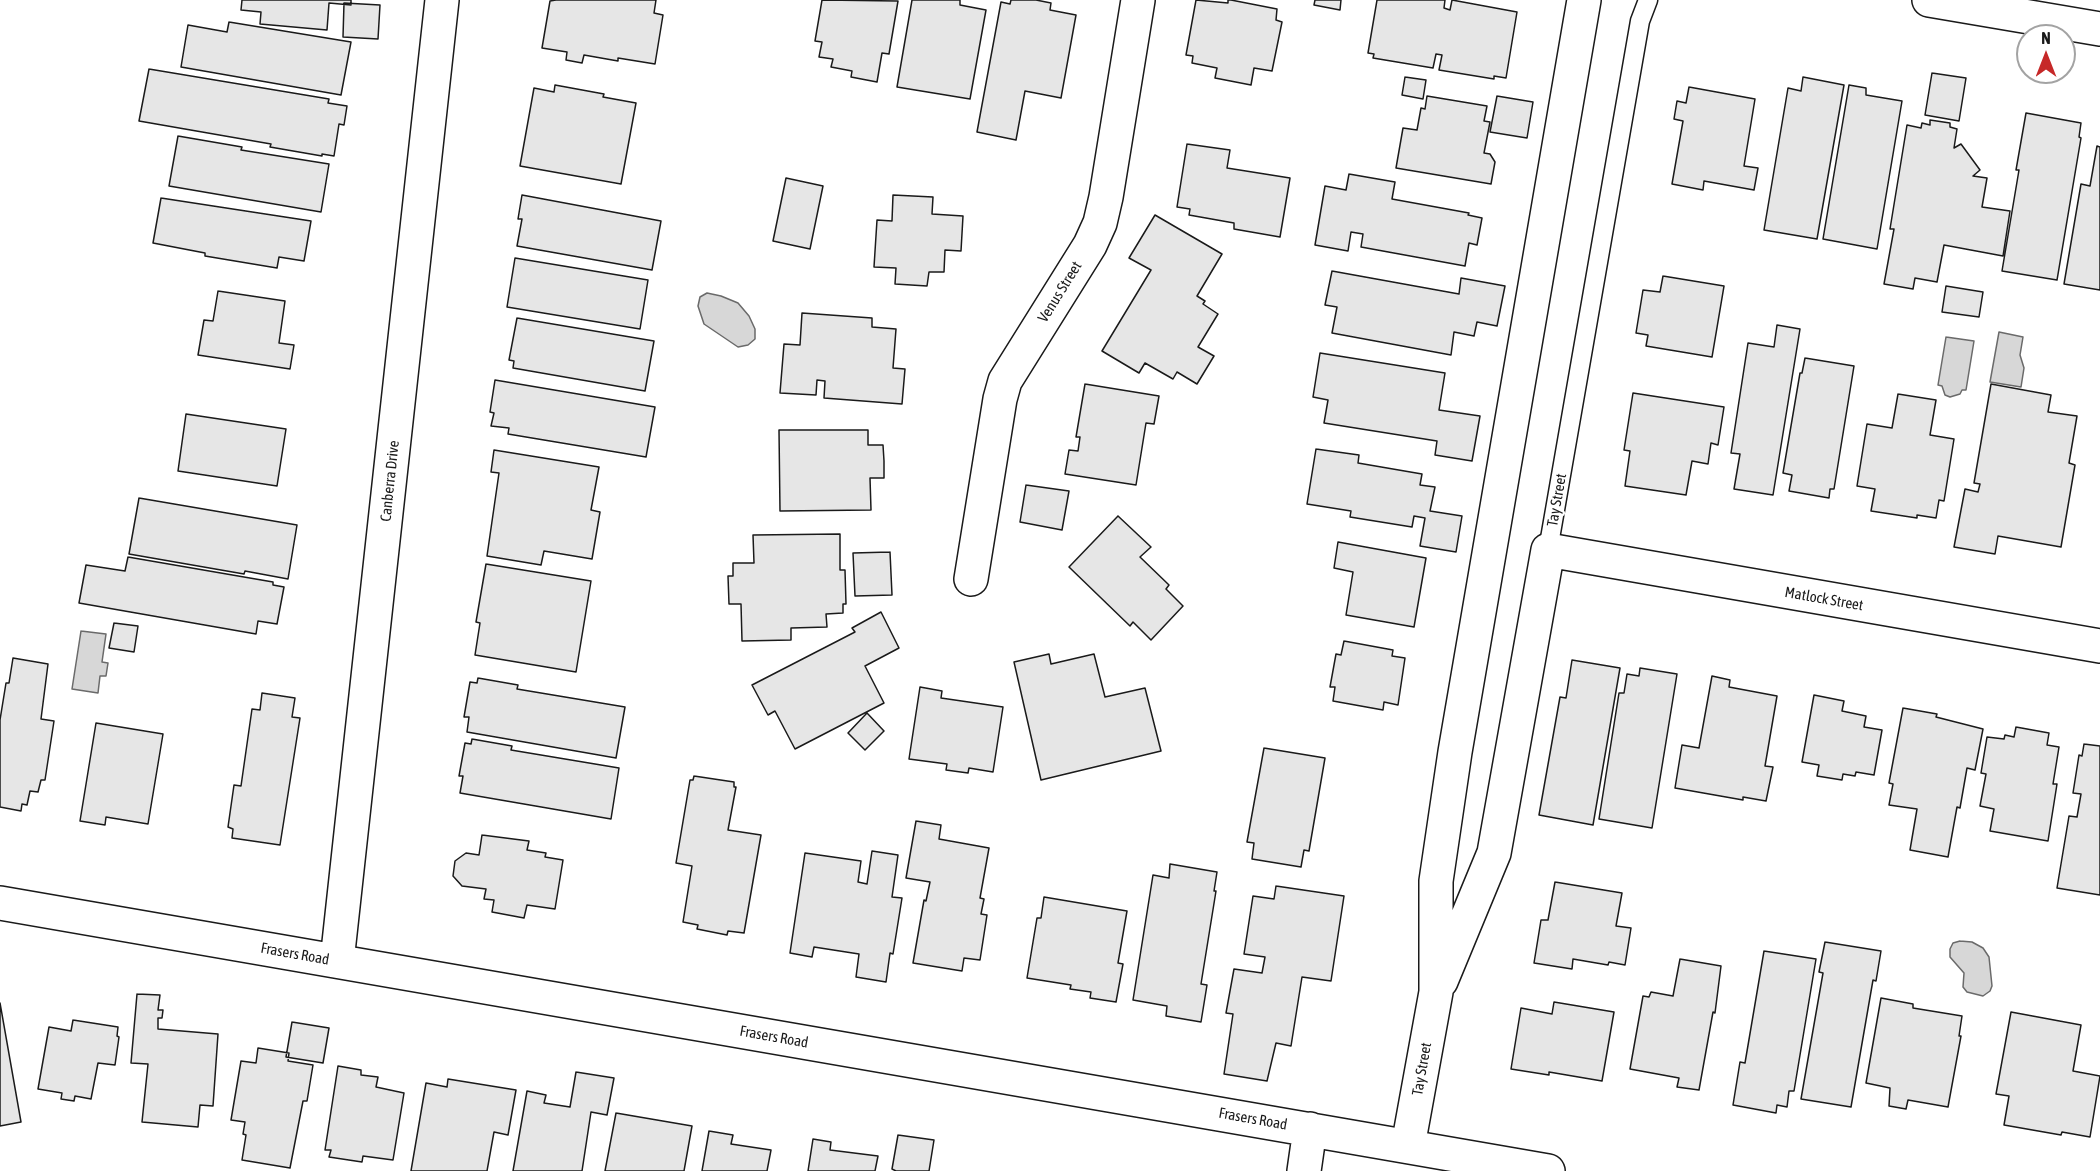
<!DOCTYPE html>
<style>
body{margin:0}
#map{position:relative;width:2100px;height:1171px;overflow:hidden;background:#fff;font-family:"Asap Condensed",sans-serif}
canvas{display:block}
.north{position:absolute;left:2016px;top:24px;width:60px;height:60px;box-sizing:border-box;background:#fff;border:2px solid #a3a3a3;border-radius:50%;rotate:0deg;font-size:16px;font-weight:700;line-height:24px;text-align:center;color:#1a1a1a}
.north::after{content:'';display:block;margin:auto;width:21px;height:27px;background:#c62828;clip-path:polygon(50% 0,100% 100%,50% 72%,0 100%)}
</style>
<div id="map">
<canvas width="2100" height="1171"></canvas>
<div class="north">N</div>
</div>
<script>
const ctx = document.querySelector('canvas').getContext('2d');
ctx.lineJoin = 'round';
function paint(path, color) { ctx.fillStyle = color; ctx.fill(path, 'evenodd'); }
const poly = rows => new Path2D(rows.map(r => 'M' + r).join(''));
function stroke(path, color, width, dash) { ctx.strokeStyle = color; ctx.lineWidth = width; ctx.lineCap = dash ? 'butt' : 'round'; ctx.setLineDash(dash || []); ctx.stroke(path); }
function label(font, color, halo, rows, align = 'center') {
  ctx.font = font + ' "Asap Condensed",sans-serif'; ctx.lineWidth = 4.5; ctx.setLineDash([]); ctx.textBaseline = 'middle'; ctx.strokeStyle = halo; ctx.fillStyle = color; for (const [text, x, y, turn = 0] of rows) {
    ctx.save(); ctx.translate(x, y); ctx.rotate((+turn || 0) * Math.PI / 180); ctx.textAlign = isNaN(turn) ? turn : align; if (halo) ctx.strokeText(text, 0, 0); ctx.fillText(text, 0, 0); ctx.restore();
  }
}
const water = poly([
 [707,293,721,296,738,303,749,316,755,329,755,339,748,345,738,347,704,324,698,306,700,297,707,293],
 [1999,332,2023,337,2020,355,2024,368,2021,387,1990,382,1999,332],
 [1946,337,1974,341,1966,390,1962,390,1960,394,1950,397,1945,395,1942,386,1938,385,1946,337],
 [81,631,106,634,102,662,108,663,106,676,100,676,98,693,72,689,81,631],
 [1960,941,1972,942,1983,948,1989,957,1992,986,1990,991,1983,996,1967,992,1963,987,1964,973,1950,957,1950,949,1953,943,1960,941]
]);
const building = poly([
 [242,0,351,0,351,5,329,3,327,30,260,24,261,12,241,10,242,0],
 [556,0,656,0,654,13,663,15,655,64,618,58,618,61,584,55,582,63,566,60,567,52,542,48,550,1,556,0],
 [822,0,898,1,889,54,882,53,877,82,851,77,852,71,831,67,833,59,819,57,822,42,815,41,822,0],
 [912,0,960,0,960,5,986,10,970,99,897,87,912,0],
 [1011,0,1036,0,1051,3,1050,10,1076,15,1061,98,1025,91,1016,140,977,132,1001,2,1010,4,1011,0],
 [1196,0,1228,3,1228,0,1231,0,1277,9,1276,20,1282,22,1272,71,1254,68,1251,85,1215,78,1217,68,1192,63,1193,56,1186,55,1196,0],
 [1315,0,1341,0,1340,10,1314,5,1315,0],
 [1377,0,1445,0,1444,8,1450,10,1452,0,1517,12,1506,78,1494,76,1494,79,1439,70,1442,55,1436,54,1433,68,1373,58,1374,54,1368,53,1377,0],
 [344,3,380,5,378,39,343,37,344,3],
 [229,22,351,42,341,95,181,67,188,25,227,32,229,22],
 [149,69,329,99,328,103,347,106,344,125,339,124,334,156,322,154,322,156,270,147,271,144,139,121,149,69],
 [1932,73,1966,78,1959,121,1925,115,1932,73],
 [1405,77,1426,80,1423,99,1402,95,1405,77],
 [1803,77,1844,85,1817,239,1764,230,1788,88,1801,91,1803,77],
 [555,85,604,94,603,97,636,103,621,184,520,166,534,88,554,92,555,85],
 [1849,85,1866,88,1866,95,1902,101,1877,249,1823,239,1849,85],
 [1689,87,1755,99,1744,166,1758,168,1754,190,1704,181,1703,190,1672,184,1683,121,1674,119,1677,101,1686,103,1689,87],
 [1427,96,1487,106,1484,121,1490,122,1484,153,1490,154,1495,162,1491,184,1396,168,1403,128,1417,130,1421,108,1425,109,1427,96],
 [1497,96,1533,102,1527,138,1490,132,1497,96],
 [2026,113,2081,123,2079,137,2081,138,2057,280,2002,271,2019,170,2016,170,2026,113],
 [1930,120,1950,123,1950,127,1957,129,1954,148,1961,144,1980,170,1973,176,1987,178,1982,207,2010,211,2003,256,1944,245,1937,282,1915,278,1913,289,1884,284,1894,229,1890,229,1907,125,1921,128,1922,123,1930,125,1930,120],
 [178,136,242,147,241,150,329,164,321,212,169,186,178,136],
 [1187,144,1230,150,1227,168,1290,178,1280,237,1234,229,1234,223,1189,215,1190,209,1177,207,1187,144],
 [2097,146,2100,147,2100,290,2064,284,2081,184,2090,186,2097,146],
 [1349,174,1395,182,1392,199,1469,213,1468,215,1482,218,1477,245,1469,243,1465,266,1361,247,1363,234,1351,232,1348,251,1315,245,1325,186,1346,190,1349,174],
 [786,178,823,186,810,249,773,241,786,178],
 [522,195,661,221,652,270,517,246,522,219,518,219,522,195],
 [893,195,933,197,932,214,963,216,961,251,945,250,944,272,929,272,927,286,895,284,896,268,874,267,877,220,892,221,893,195],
 [161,198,311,221,304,261,279,257,277,268,205,256,205,253,153,243,161,198],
 [1155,215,1222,254,1197,296,1205,301,1203,304,1218,314,1198,347,1214,356,1197,384,1177,372,1173,379,1145,363,1139,373,1102,351,1151,270,1129,258,1155,215],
 [515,258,648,280,640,329,507,307,515,258],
 [1332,271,1459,294,1461,278,1505,286,1497,326,1477,322,1474,336,1454,332,1451,355,1332,333,1337,307,1325,305,1332,271],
 [1663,276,1724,286,1712,357,1646,346,1648,335,1636,333,1643,290,1660,292,1663,276],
 [1946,286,1983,292,1979,317,1942,312,1946,286],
 [218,291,285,301,279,343,294,345,290,369,198,355,204,320,213,321,218,291],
 [802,313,872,318,872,327,896,329,893,368,905,369,902,404,824,398,825,381,817,380,816,395,780,393,784,344,800,345,802,313],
 [517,318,654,341,645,391,513,368,514,361,509,360,517,318],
 [1777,325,1800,329,1773,495,1734,489,1740,454,1731,453,1748,343,1774,347,1777,325],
 [1320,353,1445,373,1439,410,1480,416,1472,461,1435,455,1437,441,1324,423,1328,400,1313,397,1320,353],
 [1805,358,1854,366,1834,489,1830,489,1829,498,1789,491,1792,475,1783,473,1800,373,1802,373,1805,358],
 [495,380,655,407,646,457,508,434,509,428,491,426,494,413,490,412,495,380],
 [1085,384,1159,396,1154,424,1146,423,1136,485,1065,474,1069,450,1078,451,1080,437,1076,437,1085,384],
 [1991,384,2051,395,2048,412,2077,416,2069,463,2075,465,2061,547,1998,536,1995,554,1954,547,1965,489,1978,492,1980,484,1974,483,1991,384],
 [1633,393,1724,407,1718,445,1711,443,1708,464,1692,461,1686,495,1625,486,1630,451,1624,450,1633,393],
 [1898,394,1936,400,1930,435,1954,439,1944,501,1939,500,1936,518,1917,515,1917,518,1871,511,1875,489,1857,486,1867,424,1892,428,1898,394],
 [186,414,286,429,277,486,178,471,186,414],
 [779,430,868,430,868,445,883,445,884,461,884,478,870,478,871,510,780,511,779,430],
 [1316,449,1359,455,1358,463,1422,474,1420,485,1435,487,1430,511,1462,516,1456,552,1420,546,1425,518,1414,516,1412,527,1350,517,1351,511,1307,504,1316,449],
 [494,450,599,467,591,510,600,512,592,559,544,551,541,565,487,556,499,473,491,472,494,450],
 [1026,485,1069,491,1062,530,1020,522,1026,485],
 [139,498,297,525,288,579,245,571,244,574,129,554,139,498],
 [1118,516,1151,547,1140,557,1169,585,1166,589,1183,606,1151,640,1133,622,1130,626,1069,567,1118,516],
 [840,534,840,570,845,570,846,604,843,604,843,613,826,614,827,627,791,628,791,640,742,641,741,604,729,604,728,576,733,576,733,563,754,563,753,535,840,534],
 [1338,542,1426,558,1414,627,1346,615,1353,572,1334,568,1338,542],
 [890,552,892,595,855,596,853,553,890,552],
 [128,557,273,582,273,585,284,587,277,624,258,621,256,634,79,603,86,565,125,571,128,557],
 [486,564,591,581,576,672,475,655,480,623,476,622,486,564],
 [881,612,899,648,865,666,884,703,795,749,775,711,768,715,752,685,855,632,852,628,881,612],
 [114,623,138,626,134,652,109,648,114,623],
 [1344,641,1393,650,1392,656,1405,658,1398,705,1384,702,1383,710,1333,701,1335,687,1330,687,1336,654,1341,655,1344,641],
 [1049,654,1051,664,1094,654,1105,697,1145,688,1161,751,1041,780,1014,662,1049,654],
 [13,658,48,664,41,719,54,721,45,780,41,780,38,792,30,791,27,805,22,804,21,811,0,807,0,720,6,683,9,683,13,658],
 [1572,660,1620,668,1593,825,1539,815,1560,697,1566,698,1572,660],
 [1640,668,1677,674,1652,828,1599,819,1619,693,1624,693,1627,674,1639,676,1640,668],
 [1712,676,1730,680,1729,687,1777,696,1765,766,1773,767,1766,801,1743,797,1743,800,1675,788,1682,745,1699,748,1712,676],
 [478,678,518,685,517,689,625,707,616,758,467,732,469,717,464,717,470,682,477,683,478,678],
 [920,687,942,691,941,698,1003,707,993,772,969,768,968,773,946,770,947,764,909,759,920,687],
 [262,693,295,698,292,717,300,718,280,845,232,838,233,829,228,827,234,785,241,786,252,709,260,710,262,693],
 [1814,695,1844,701,1842,711,1866,716,1864,727,1882,730,1874,775,1856,772,1855,776,1843,774,1842,780,1817,776,1819,765,1802,762,1814,695],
 [1903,708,1937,714,1936,717,1983,729,1975,770,1967,768,1960,808,1957,807,1948,857,1910,850,1917,809,1889,805,1893,784,1889,783,1903,708],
 [867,713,884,731,865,750,848,733,867,713],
 [96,723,163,734,148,824,106,817,105,825,80,821,96,723],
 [2016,727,2049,733,2047,745,2059,747,2053,784,2057,784,2048,841,1990,831,1994,809,1980,806,1986,774,1981,773,1987,737,2004,739,2005,735,2014,737,2016,727],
 [472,739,512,746,511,750,619,768,611,819,460,793,463,776,459,776,465,743,471,744,472,739],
 [2084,744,2100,746,2100,895,2057,888,2069,816,2077,817,2081,794,2073,793,2079,755,2082,756,2084,744],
 [1264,748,1325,758,1309,851,1304,850,1301,867,1252,859,1254,843,1247,842,1264,748],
 [694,776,734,782,734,787,736,787,728,830,761,835,744,933,728,931,727,935,697,929,698,925,683,922,692,866,676,863,690,780,693,780,694,776],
 [916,821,941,825,939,839,989,848,980,898,984,899,981,914,987,915,980,960,964,958,962,971,913,963,924,900,926,901,930,882,906,878,916,821],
 [482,835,529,841,527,850,546,853,545,857,563,860,555,909,527,905,524,918,492,912,494,900,484,899,486,889,462,886,453,876,455,861,466,853,479,855,482,835],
 [872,851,898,855,892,897,902,898,893,954,890,953,886,982,856,977,859,954,814,947,812,957,790,953,805,853,861,861,858,882,867,884,872,851],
 [1170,864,1217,872,1214,891,1216,891,1201,984,1207,985,1201,1022,1166,1016,1167,1006,1133,1000,1153,875,1169,878,1170,864],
 [1555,882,1622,893,1616,926,1631,928,1625,965,1609,962,1608,965,1573,959,1572,969,1534,963,1541,920,1548,920,1555,882],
 [1276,886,1344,896,1331,981,1302,977,1291,1046,1276,1043,1267,1081,1224,1074,1233,1014,1226,1013,1234,969,1262,973,1265,957,1244,954,1253,896,1274,899,1276,886],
 [1044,897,1127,911,1118,963,1123,964,1116,1002,1090,998,1091,992,1070,989,1071,985,1027,978,1037,918,1041,918,1044,897],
 [1825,942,1881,951,1876,981,1873,980,1851,1107,1801,1099,1823,973,1819,972,1825,942],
 [1764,951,1816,959,1794,1091,1789,1091,1787,1107,1777,1105,1776,1113,1733,1105,1740,1062,1745,1063,1764,951],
 [1680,959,1721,966,1715,1013,1713,1012,1699,1090,1677,1087,1679,1078,1630,1069,1643,996,1649,997,1651,992,1673,996,1680,959],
 [137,994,160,995,158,1010,163,1010,162,1018,158,1018,158,1029,218,1034,213,1106,200,1105,198,1127,142,1122,148,1064,131,1063,137,994],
 [1881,998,1913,1004,1913,1008,1962,1016,1959,1036,1961,1036,1948,1107,1908,1100,1906,1109,1889,1106,1890,1088,1866,1083,1881,998],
 [1554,1002,1614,1012,1602,1081,1549,1072,1549,1075,1511,1069,1521,1008,1552,1014,1554,1002],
 [0,1003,21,1122,0,1126,0,1003],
 [2011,1012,2081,1025,2073,1071,2100,1076,2090,1137,2062,1132,2061,1135,2004,1125,2009,1096,1996,1094,2011,1012],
 [73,1020,118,1027,117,1036,119,1037,115,1065,98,1063,91,1099,75,1096,74,1101,61,1099,62,1093,38,1089,49,1027,71,1031,73,1020],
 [292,1022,329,1028,323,1063,286,1057,292,1022],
 [258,1048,289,1053,288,1061,313,1065,307,1101,303,1101,290,1168,242,1160,246,1135,243,1134,245,1122,231,1120,241,1061,256,1063,258,1048],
 [338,1066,361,1070,361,1075,378,1077,376,1087,404,1093,393,1160,363,1156,362,1162,329,1157,331,1150,325,1150,338,1066],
 [576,1072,614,1078,607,1115,591,1112,582,1171,513,1171,527,1091,546,1095,544,1103,570,1107,576,1072],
 [448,1079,516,1090,508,1135,494,1132,487,1171,411,1171,426,1083,447,1087,448,1079],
 [616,1113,692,1126,684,1171,605,1171,616,1113],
 [709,1131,733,1135,731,1144,771,1150,767,1171,702,1171,709,1131],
 [898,1135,934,1140,929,1171,896,1171,892,1169,898,1135],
 [813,1139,831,1142,830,1150,878,1156,875,1171,808,1171,813,1139]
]);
const service = poly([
 [1548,550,1640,21,1648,0]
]);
const minor = poly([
 [1929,0,2100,29],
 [971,579,1000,399,1005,381,1090,245,1100,223,1106,197,1138,0],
 [1441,981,1494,853,1548,550,2100,646],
 [1408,1146,1436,992,1436,881,1455,752,1584,0]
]);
const tertiary = poly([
 [0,903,1548,1171],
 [337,961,442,0],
 [1304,1171,1310,1129]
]);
const streetNames = [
 ["Venus Street",1060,292,-58],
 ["Canberra Drive",390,481,-84],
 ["Tay Street",1557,500,-80],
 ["Matlock Street",1824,599,10],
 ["Frasers Road",295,954,10],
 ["Frasers Road",774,1037,10],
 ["Tay Street",1422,1069,-80],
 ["Frasers Road",1253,1119,10]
];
paint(water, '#d7d7d7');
stroke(water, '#6a6a6a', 1.5);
paint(building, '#e6e6e6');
stroke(building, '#1a1a1a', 1.5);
stroke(service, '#1a1a1a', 21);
stroke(minor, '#1a1a1a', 36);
stroke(tertiary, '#1a1a1a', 36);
stroke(service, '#fff', 18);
stroke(minor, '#fff', 33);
stroke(tertiary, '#fff', 33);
label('15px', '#1a1a1a', '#fff', streetNames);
</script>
